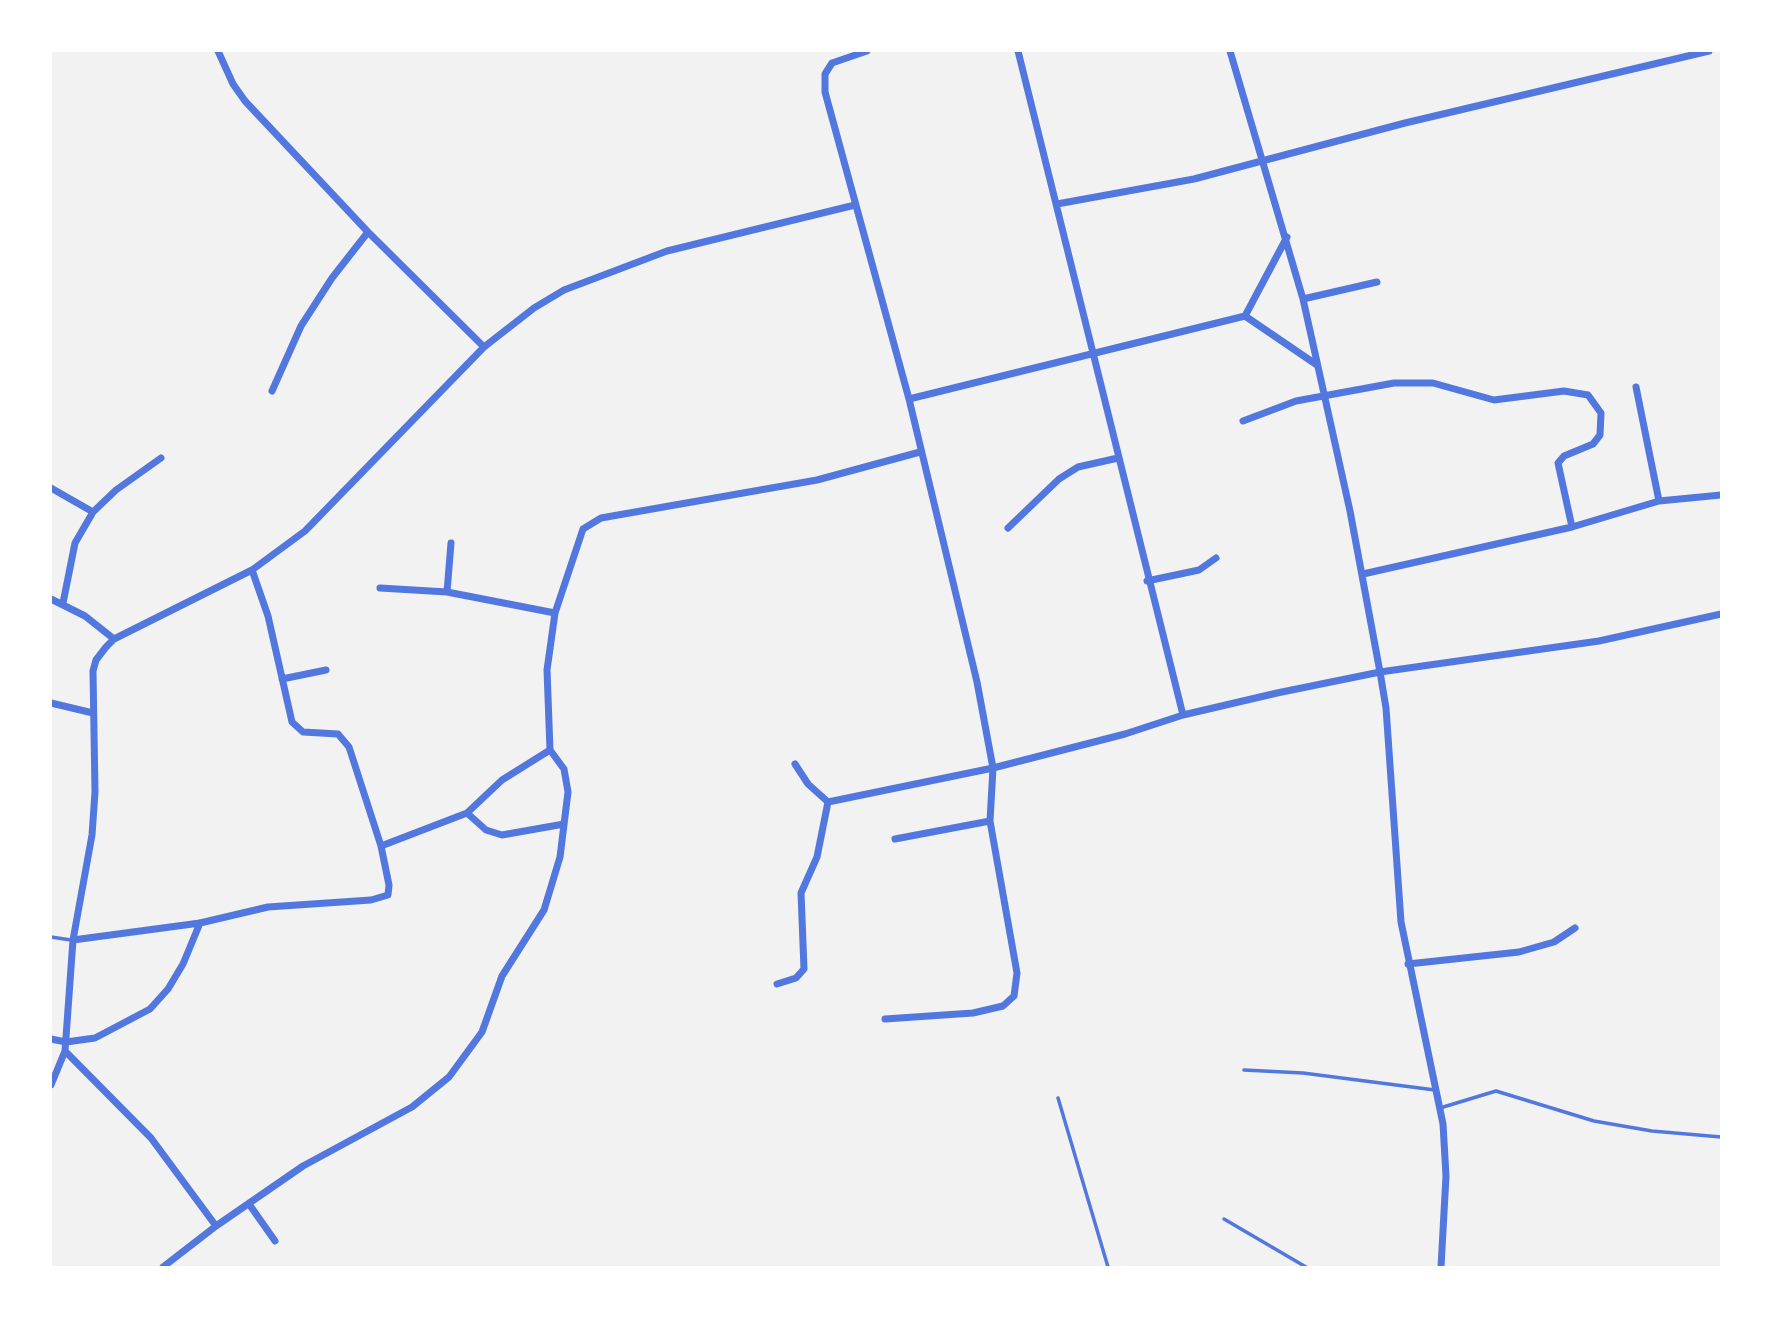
<!DOCTYPE html>
<style>
body{margin:0}
#map{position:relative;width:1772px;height:1318px;overflow:hidden;background:#f2f2f2;font-family:Overpass,sans-serif}
canvas{display:block}
.frame{position:absolute;inset:0;border:52px solid #fff;pointer-events:none}
</style>
<div id="map">
<canvas width="1772" height="1318"></canvas>
<div class="frame"></div>
</div>
<script>
const ctx = document.querySelector('canvas').getContext('2d');
ctx.lineJoin = 'round';
const poly = rows => new Path2D(rows.map(r => 'M' + r).join(''));
function stroke(path, color, width, dash) { ctx.strokeStyle = color; ctx.lineWidth = width; ctx.lineCap = dash ? 'butt' : 'round'; ctx.setLineDash(dash || []); ctx.stroke(path); }
const service = poly([
 [51,937,71,940],
 [1244,1070,1303,1073,1435,1090],
 [1058,1098,1108,1267],
 [1440,1108,1496,1091,1594,1121,1652,1131,1721,1137],
 [1224,1219,1306,1267]
]);
const minor = poly([
 [218,51,233,84,245,101,368,232,484,347],
 [867,51,832,63,825,74,825,92,909,399,977,682,993,768,990,821,1017,973,1014,996,1003,1006,973,1013,885,1019],
 [1018,51,1183,715],
 [1230,51,1303,299,1350,511,1380,672,1386,708,1401,922,1443,1124,1446,1176,1441,1267],
 [1057,204,1194,179,1405,123,1709,51],
 [1303,299,1377,282],
 [1245,316,1287,237],
 [1636,387,1659,501],
 [272,391,301,326,332,278,368,232],
 [909,399,1245,316,1317,365],
 [1243,421,1296,401,1394,383,1433,383,1494,400,1564,391,1588,395,1601,413,1600,435,1593,444,1564,456,1558,463,1572,527],
 [51,488,93,512,75,543,63,603],
 [93,512,116,490,161,458],
 [1008,528,1059,479,1078,467,1118,458],
 [1363,574,1572,527,1659,501,1721,495],
 [1147,581,1199,570,1216,558],
 [380,588,447,592,555,613],
 [447,592,451,543],
 [51,599,85,616,114,639],
 [282,679,326,670],
 [51,703,93,713],
 [795,764,808,784,828,802],
 [467,813,486,830,502,835,564,824],
 [895,839,990,821],
 [381,846,467,813,502,780,550,750],
 [73,940,200,923,268,907,371,900,388,895,389,885,381,846,349,747,338,734,303,732,292,722,268,616,252,570],
 [1408,964,1519,952,1554,942,1575,928],
 [777,984,796,978,804,969,801,893,817,857,828,802,993,768,1125,734,1183,715,1277,693,1380,672,1599,641,1721,614],
 [51,1039,66,1042,95,1038,150,1009,168,989,183,964,200,923],
 [65,1051,151,1138,216,1226],
 [51,1085,65,1051,73,940,92,835,95,792,93,671,96,660,106,647,114,639,252,570,305,531,484,347,534,308,564,290,667,251,855,205],
 [249,1204,275,1241],
 [163,1267,216,1226,303,1166,412,1107,449,1077,482,1032,502,976,544,910,560,857,568,792,564,769,550,750,547,670,555,613,583,529,601,518,817,480,920,452]
]);
stroke(service, '#5277de', 3.5);
stroke(minor, '#5277de', 7);
</script>
